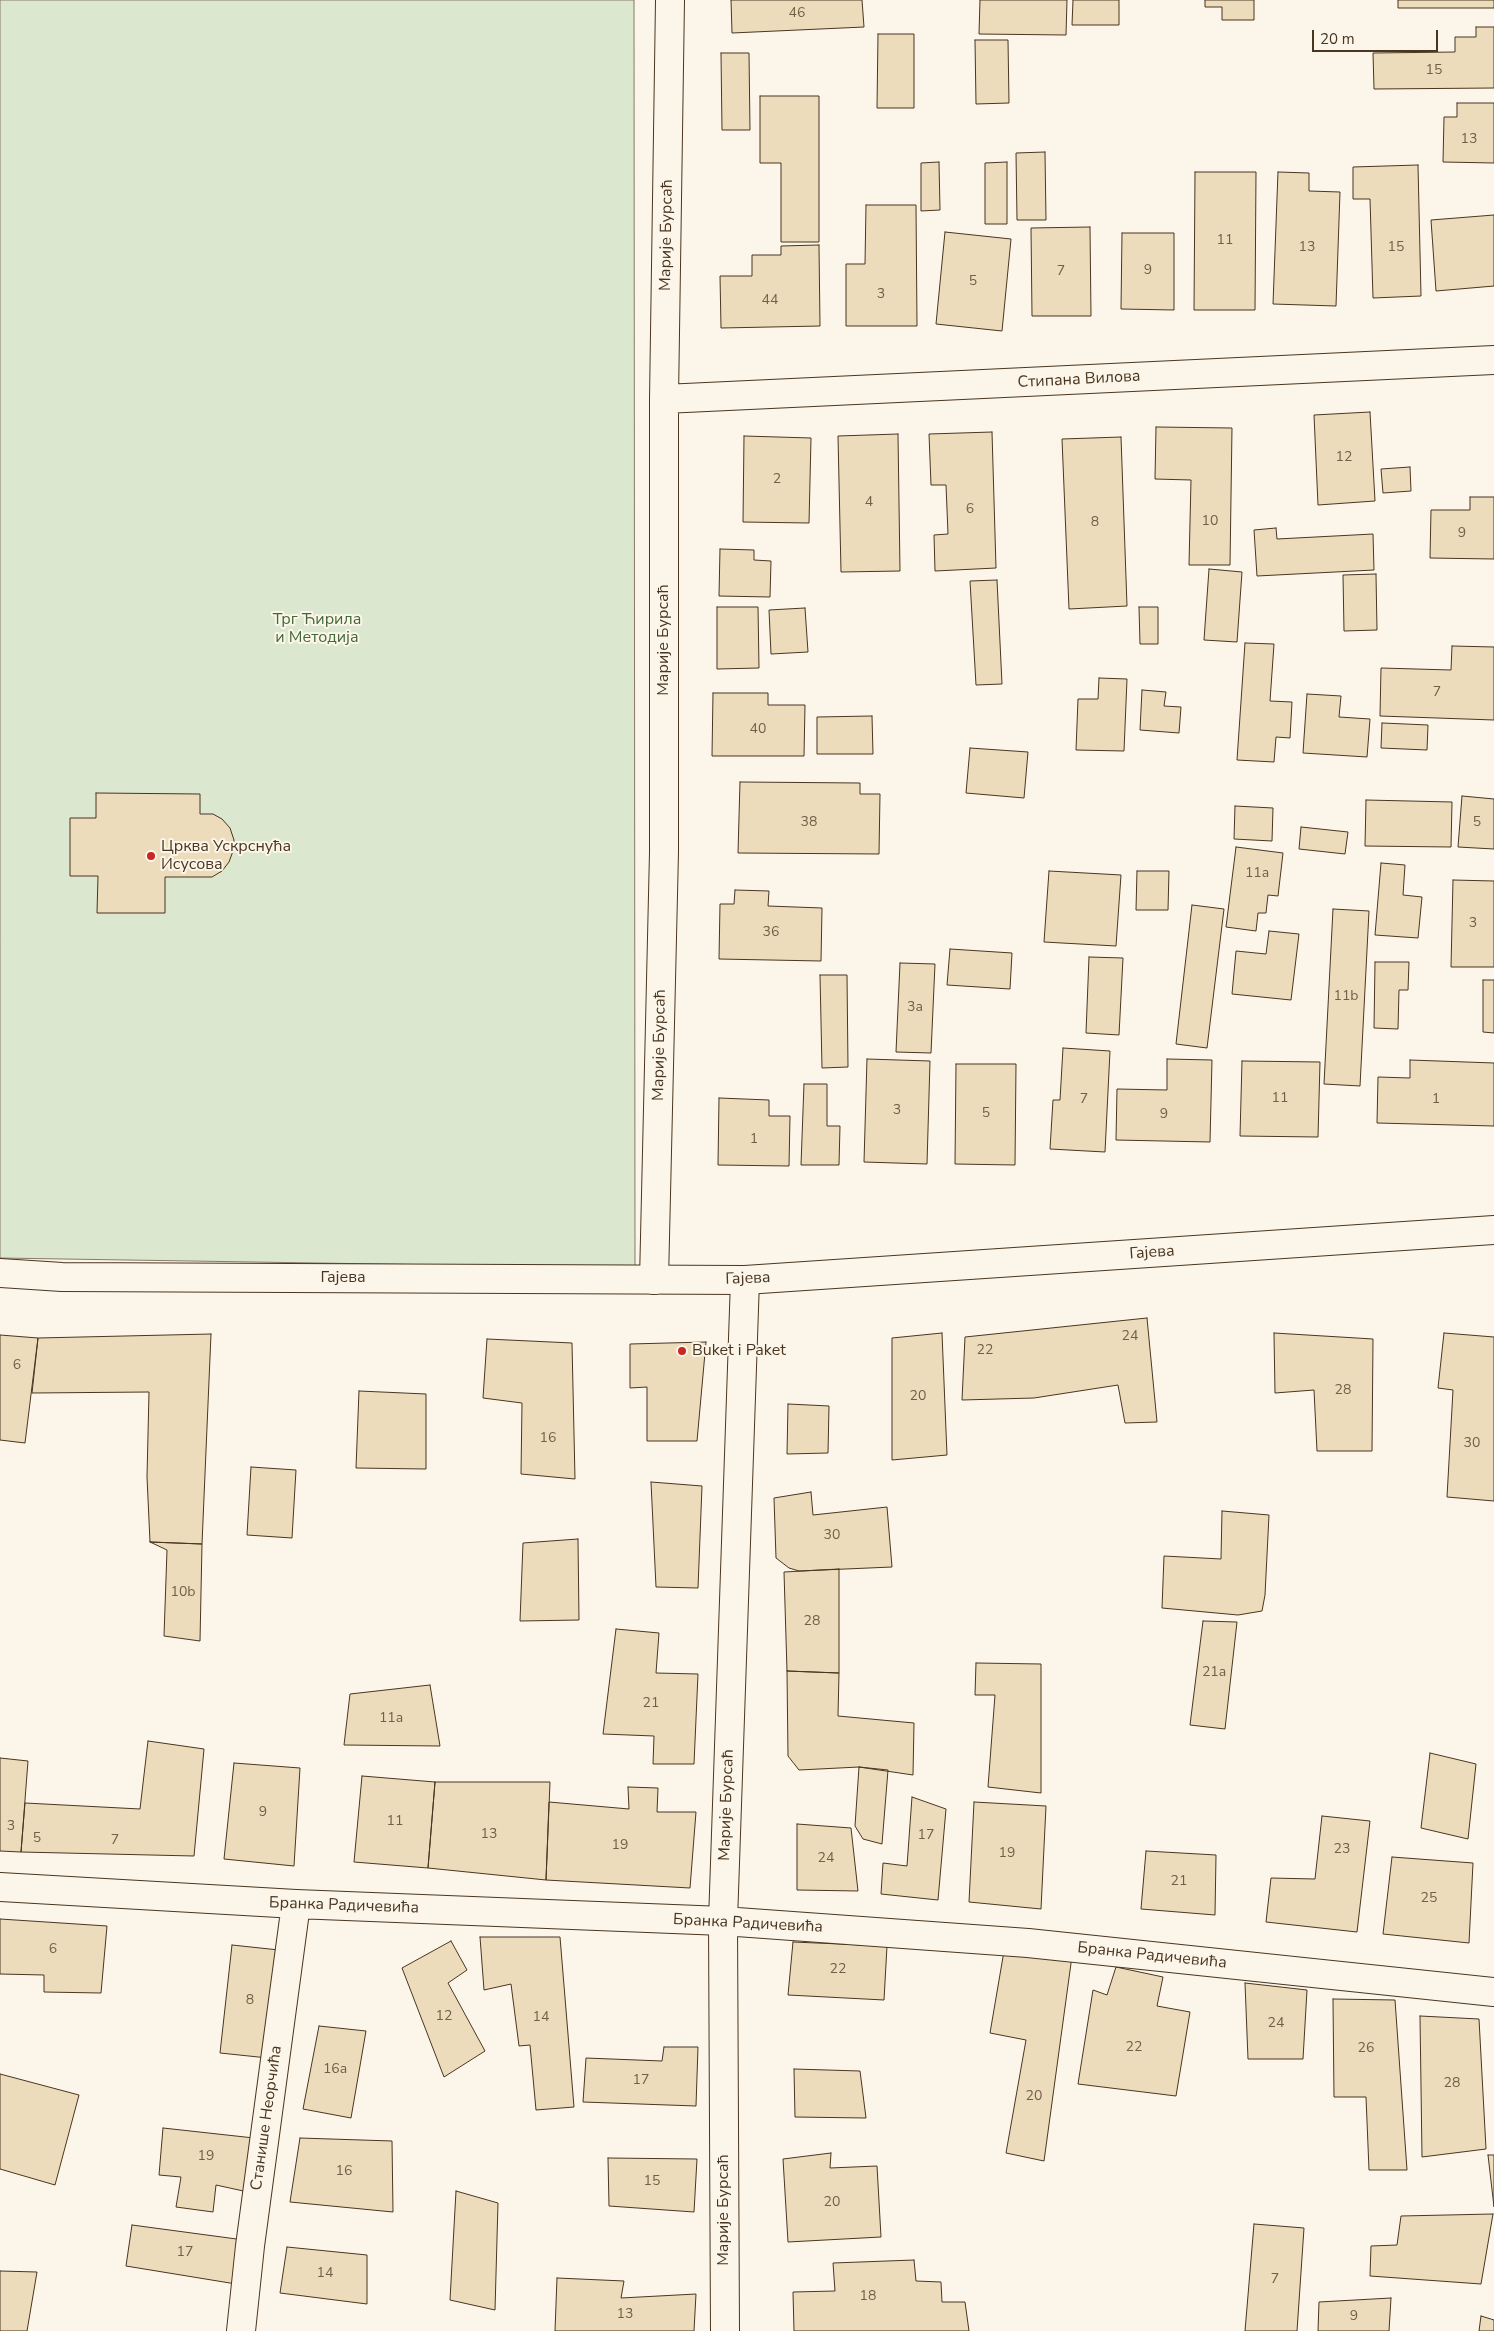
<!DOCTYPE html>
<meta charset="utf-8">
<style>
body{margin:0}
#map{position:relative;width:1494px;height:2331px;overflow:hidden;background:#fbf6e9;font-family:"Nunito Sans",sans-serif}
canvas{display:block}
.scale{position:absolute;left:1312px;top:30px;width:126px;height:22px;box-sizing:border-box;border:2px solid #4a3520;border-top:0;padding-left:6px;font-size:15px;line-height:18px;white-space:nowrap;color:#4a3520;-webkit-text-stroke:4px #fbf6e9;paint-order:stroke}
</style>
<div id="map">
<canvas width="1494" height="2331"></canvas>
<div class="scale">20 m</div>
</div>
<script>
const ctx = document.querySelector('canvas').getContext('2d');
ctx.lineJoin = 'round';
function paint(path, color) { ctx.fillStyle = color; ctx.fill(path, 'evenodd'); }
const poly = rows => new Path2D(rows.map(r => 'M' + r).join(''));
function stroke(path, color, width, dash) { ctx.strokeStyle = color; ctx.lineWidth = width; ctx.lineCap = dash ? 'butt' : 'round'; ctx.setLineDash(dash || []); ctx.stroke(path); }
function label(font, color, halo, rows, align = 'center') {
  ctx.font = font + ' "Nunito Sans",sans-serif'; ctx.lineWidth = 4; ctx.setLineDash([]); ctx.textBaseline = 'middle'; ctx.strokeStyle = halo; ctx.fillStyle = color; for (const [text, x, y, turn = 0] of rows) {
    ctx.save(); ctx.translate(x, y); ctx.rotate((+turn || 0) * Math.PI / 180); ctx.textAlign = isNaN(turn) ? turn : align; if (halo) ctx.strokeText(text, 0, 0); ctx.fillText(text, 0, 0); ctx.restore();
  }
}
const green = poly([
 [0,0,634,0,635,1268,0,1258,0,0]
]);
const building = poly([
 [731,0,862,0,864,27,732,33,731,0],
 [980,0,1067,0,1066,35,979,34,980,0],
 [1073,0,1119,0,1119,25,1072,25,1073,0],
 [1205,0,1254,0,1254,20,1222,20,1222,7,1205,7,1205,0],
 [1398,0,1494,0,1494,8,1398,8,1398,0],
 [1476,27,1494,27,1494,88,1374,89,1373,53,1455,52,1455,37,1476,37,1476,27],
 [878,34,914,34,914,108,877,108,878,34],
 [975,40,1008,40,1009,103,976,104,975,40],
 [721,53,749,53,750,130,722,130,721,53],
 [760,96,819,96,819,242,781,242,781,163,760,163,760,96],
 [1457,103,1494,103,1494,163,1443,162,1444,117,1457,117,1457,103],
 [1045,152,1046,220,1017,220,1016,153,1045,152],
 [939,162,940,210,921,211,921,163,939,162],
 [1007,162,1007,224,985,224,985,163,1007,162],
 [1418,165,1421,296,1373,298,1370,199,1353,199,1353,167,1418,165],
 [1195,172,1256,172,1255,310,1194,310,1195,172],
 [1278,172,1309,173,1309,191,1340,192,1336,306,1273,304,1278,172],
 [866,205,916,205,917,326,846,326,846,264,865,264,866,205],
 [1494,215,1494,286,1436,291,1431,220,1494,215],
 [1090,227,1091,316,1032,316,1031,228,1090,227],
 [945,232,1011,239,1002,331,936,324,945,232],
 [1122,233,1174,233,1174,310,1121,309,1122,233],
 [819,245,820,326,721,328,720,276,752,276,752,255,781,255,781,246,819,245],
 [1370,412,1375,501,1318,505,1314,415,1370,412],
 [1156,427,1232,428,1230,565,1189,565,1191,480,1155,479,1156,427],
 [992,432,996,568,935,571,934,535,948,534,946,485,931,485,929,434,992,432],
 [898,434,900,571,841,572,838,436,898,434],
 [744,436,811,438,809,523,743,522,744,436],
 [1121,437,1127,606,1069,609,1062,439,1121,437],
 [1410,467,1411,491,1383,493,1381,469,1410,467],
 [1470,497,1494,497,1494,559,1430,558,1431,510,1470,510,1470,497],
 [1276,528,1277,539,1373,534,1374,570,1257,576,1254,530,1276,528],
 [720,549,754,550,754,560,771,561,770,597,719,596,720,549],
 [1209,569,1242,572,1237,642,1204,640,1209,569],
 [1376,574,1377,630,1344,631,1343,575,1376,574],
 [997,580,1002,684,976,685,970,581,997,580],
 [717,607,758,607,759,668,717,669,717,607],
 [1139,607,1158,607,1158,644,1140,644,1139,607],
 [805,608,808,652,771,654,769,610,805,608],
 [1245,643,1274,644,1270,701,1292,702,1290,738,1276,737,1274,762,1237,760,1245,643],
 [1452,646,1494,647,1494,720,1380,716,1381,668,1451,670,1452,646],
 [1099,678,1127,679,1124,751,1076,750,1078,699,1098,699,1099,678],
 [1142,690,1166,692,1164,706,1181,707,1179,733,1140,730,1142,690],
 [713,693,768,693,768,705,805,705,804,756,712,756,713,693],
 [1307,694,1341,696,1339,717,1370,719,1367,757,1303,753,1307,694],
 [872,716,873,754,817,754,817,717,872,716],
 [1382,723,1428,725,1427,750,1381,748,1382,723],
 [970,748,1028,752,1024,798,966,793,970,748],
 [740,782,860,783,860,794,880,794,879,854,738,853,740,782],
 [96,793,200,794,200,814,213,814,222,819,230,828,234,840,233,851,229,862,222,871,212,877,165,877,165,913,97,913,98,876,70,876,70,818,96,818,96,793],
 [1462,796,1494,799,1494,849,1458,847,1462,796],
 [1366,800,1452,802,1451,847,1365,846,1366,800],
 [1235,806,1273,808,1272,841,1234,839,1235,806],
 [1301,827,1348,832,1345,854,1299,849,1301,827],
 [1236,847,1283,853,1278,896,1268,895,1266,913,1258,913,1256,931,1226,927,1236,847],
 [1381,863,1405,865,1403,895,1422,897,1418,938,1375,935,1381,863],
 [1049,871,1121,875,1116,946,1044,942,1049,871],
 [1137,871,1169,871,1168,910,1136,910,1137,871],
 [1453,880,1494,881,1494,967,1451,967,1453,880],
 [735,890,769,891,768,906,822,908,821,961,719,959,720,904,734,904,735,890],
 [1192,905,1224,909,1207,1048,1176,1044,1192,905],
 [1333,909,1369,911,1360,1086,1324,1084,1333,909],
 [1269,931,1299,934,1291,1000,1232,994,1236,951,1266,954,1269,931],
 [950,949,1012,953,1010,989,947,985,950,949],
 [1089,957,1123,958,1119,1035,1086,1033,1089,957],
 [1375,962,1409,962,1408,990,1399,990,1398,1029,1374,1028,1375,962],
 [900,963,935,964,931,1053,896,1052,900,963],
 [820,975,847,975,848,1067,822,1068,820,975],
 [1483,980,1494,980,1494,1033,1483,1032,1483,980],
 [1063,1048,1110,1051,1105,1152,1050,1149,1053,1100,1060,1100,1063,1048],
 [867,1059,930,1061,927,1164,864,1162,867,1059],
 [1167,1059,1212,1060,1210,1142,1116,1140,1117,1089,1167,1090,1167,1059],
 [1410,1060,1494,1063,1494,1126,1377,1123,1378,1077,1410,1078,1410,1060],
 [1242,1061,1320,1062,1318,1137,1240,1136,1242,1061],
 [956,1064,1016,1064,1015,1165,955,1164,956,1064],
 [804,1084,827,1084,827,1126,840,1126,839,1165,801,1165,804,1084],
 [719,1098,769,1100,769,1116,790,1116,789,1166,718,1165,719,1098],
 [1147,1318,1157,1422,1125,1423,1118,1385,1034,1398,962,1400,965,1337,1147,1318],
 [942,1333,947,1455,892,1460,892,1338,942,1333],
 [1274,1333,1373,1339,1372,1451,1317,1451,1314,1390,1275,1393,1274,1333],
 [1444,1333,1494,1337,1494,1501,1447,1497,1453,1390,1438,1388,1444,1333],
 [211,1334,202,1544,150,1542,147,1477,149,1392,32,1393,38,1338,211,1334],
 [0,1335,38,1338,25,1443,0,1440,0,1335],
 [487,1339,572,1343,575,1479,521,1474,522,1403,483,1398,487,1339],
 [706,1342,697,1441,647,1441,647,1387,630,1388,630,1344,706,1342],
 [359,1391,426,1394,426,1469,356,1468,359,1391],
 [788,1404,829,1406,828,1453,787,1454,788,1404],
 [251,1467,296,1470,292,1538,247,1535,251,1467],
 [651,1482,702,1486,698,1588,656,1587,651,1482],
 [811,1492,813,1515,887,1507,892,1567,799,1571,789,1568,776,1558,774,1498,811,1492],
 [1222,1511,1269,1515,1265,1595,1262,1611,1238,1615,1162,1608,1164,1556,1221,1559,1222,1511],
 [578,1539,579,1620,520,1621,523,1543,578,1539],
 [150,1542,202,1544,200,1641,164,1636,167,1550,150,1542],
 [839,1569,839,1673,787,1671,784,1572,839,1569],
 [1203,1621,1237,1622,1225,1729,1190,1725,1203,1621],
 [616,1629,659,1633,656,1673,698,1674,694,1764,653,1764,654,1736,603,1734,616,1629],
 [976,1663,1041,1664,1041,1793,988,1787,995,1695,975,1695,976,1663],
 [787,1671,839,1673,838,1716,914,1723,913,1775,859,1767,799,1770,788,1756,787,1671],
 [430,1685,440,1746,344,1745,350,1694,430,1685],
 [148,1741,204,1749,194,1856,21,1852,25,1803,140,1809,148,1741],
 [1430,1753,1476,1764,1468,1839,1421,1828,1430,1753],
 [0,1758,28,1761,21,1852,0,1851,0,1758],
 [234,1763,300,1768,294,1866,224,1859,234,1763],
 [859,1767,888,1770,882,1844,863,1839,855,1826,859,1767],
 [362,1776,435,1782,428,1868,354,1862,362,1776],
 [435,1782,550,1782,546,1880,428,1868,435,1782],
 [628,1787,658,1788,657,1812,696,1812,690,1888,546,1880,549,1802,629,1809,628,1787],
 [912,1797,946,1809,938,1900,881,1894,883,1863,907,1866,912,1797],
 [974,1802,1046,1806,1041,1909,969,1902,974,1802],
 [1322,1816,1370,1821,1357,1932,1266,1922,1271,1878,1315,1879,1322,1816],
 [797,1824,851,1828,858,1891,797,1890,797,1824],
 [1146,1851,1216,1855,1215,1915,1141,1909,1146,1851],
 [1392,1857,1473,1863,1469,1943,1383,1934,1392,1857],
 [0,1919,107,1926,101,1993,44,1992,44,1975,0,1974,0,1919],
 [480,1937,560,1937,574,2107,536,2110,530,2045,519,2046,511,1984,484,1990,480,1937],
 [451,1941,467,1970,448,1983,485,2051,444,2077,402,1968,451,1941],
 [793,1942,887,1946,884,2000,788,1995,793,1942],
 [232,1945,279,1950,268,2058,220,2053,232,1945],
 [1004,1951,1072,1956,1044,2161,1006,2153,1026,2040,990,2033,1004,1951],
 [1116,1967,1163,1977,1157,2006,1190,2012,1176,2096,1078,2084,1093,1990,1107,1995,1116,1967],
 [1245,1983,1307,1990,1303,2059,1248,2059,1245,1983],
 [1333,1999,1395,2000,1407,2170,1369,2170,1366,2097,1334,2097,1333,1999],
 [1420,2016,1479,2019,1486,2149,1422,2157,1420,2016],
 [319,2026,366,2031,351,2118,303,2109,319,2026],
 [664,2047,698,2047,696,2106,583,2102,586,2058,662,2061,664,2047],
 [794,2069,860,2071,866,2118,795,2117,794,2069],
 [0,2074,79,2095,55,2185,0,2169,0,2074],
 [163,2128,254,2138,248,2192,216,2185,213,2212,176,2207,181,2177,159,2175,163,2128],
 [300,2138,392,2141,393,2212,290,2202,300,2138],
 [831,2153,830,2168,877,2166,881,2237,788,2242,783,2159,831,2153],
 [1488,2155,1494,2155,1494,2207,1488,2155],
 [608,2158,697,2159,694,2212,609,2206,608,2158],
 [456,2191,498,2203,495,2310,450,2300,456,2191],
 [1493,2214,1481,2284,1370,2276,1371,2246,1397,2245,1401,2216,1493,2214],
 [1254,2224,1304,2228,1297,2331,1245,2331,1254,2224],
 [132,2225,244,2240,236,2284,126,2266,132,2225],
 [287,2247,367,2255,367,2304,280,2293,287,2247],
 [914,2260,916,2281,941,2282,942,2302,965,2302,969,2331,794,2331,793,2292,835,2291,833,2263,914,2260],
 [0,2271,37,2272,27,2331,0,2331,0,2271],
 [557,2278,624,2281,621,2298,696,2294,694,2331,555,2331,557,2278],
 [1391,2298,1389,2331,1318,2331,1319,2302,1391,2298],
 [1481,2316,1494,2320,1494,2331,1479,2331,1481,2316]
]);
const street = poly([
 [664,399,1494,360],
 [654,1280,664,852,664,399,670,0],
 [0,1887,296,1904,723,1921,1028,1943,1494,1992],
 [241,2331,250,2246,296,1904],
 [725,2331,723,1921,745,1280]
]);
const secondary = poly([
 [0,1273,62,1277,745,1280,1494,1230]
]);
const markers = [
 [151,856,5,"#c62828"],
 [682,1351,5,"#c62828"]
];
const numberNames = [
 ["46",797,14],
 ["15",1434,71],
 ["13",1469,140],
 ["11",1225,241],
 ["13",1307,248],
 ["15",1396,248],
 ["9",1148,271],
 ["7",1061,272],
 ["5",973,282],
 ["3",881,295],
 ["44",770,301],
 ["12",1344,458],
 ["2",777,480],
 ["4",869,503],
 ["6",970,510],
 ["10",1210,522],
 ["8",1095,523],
 ["9",1462,534],
 ["7",1437,693],
 ["40",758,730],
 ["38",809,823],
 ["5",1477,823],
 ["11a",1257,874],
 ["3",1473,924],
 ["36",771,933],
 ["11b",1346,997],
 ["3a",915,1008],
 ["11",1280,1099],
 ["7",1084,1100],
 ["1",1436,1100],
 ["3",897,1111],
 ["5",986,1114],
 ["9",1164,1115],
 ["1",754,1140],
 ["24",1130,1337],
 ["22",985,1351],
 ["6",17,1366],
 ["28",1343,1391],
 ["20",918,1397],
 ["16",548,1439],
 ["30",1472,1444],
 ["30",832,1536],
 ["10b",183,1593],
 ["28",812,1622],
 ["21a",1214,1673],
 ["21",651,1704],
 ["11a",391,1719],
 ["9",263,1813],
 ["11",395,1822],
 ["3",11,1827],
 ["13",489,1835],
 ["17",926,1836],
 ["5",37,1839],
 ["7",115,1841],
 ["19",620,1846],
 ["23",1342,1850],
 ["19",1007,1854],
 ["24",826,1859],
 ["21",1179,1882],
 ["25",1429,1899],
 ["6",53,1950],
 ["22",838,1970],
 ["8",250,2001],
 ["12",444,2017],
 ["14",541,2018],
 ["24",1276,2024],
 ["22",1134,2048],
 ["26",1366,2049],
 ["16a",335,2070],
 ["17",641,2081],
 ["28",1452,2084],
 ["20",1034,2097],
 ["19",206,2157],
 ["16",344,2172],
 ["15",652,2182],
 ["20",832,2203],
 ["17",185,2253],
 ["14",325,2274],
 ["7",1275,2280],
 ["18",868,2297],
 ["13",625,2315],
 ["9",1354,2317]
];
const streetNames = [
 ["Марије Бурсаћ",667,235,-89],
 ["Стипана Вилова",1079,380,-3],
 ["Марије Бурсаћ",664,640,-90],
 ["Марије Бурсаћ",660,1045,-89],
 ["Гајева",1152,1253,-4],
 ["Гајева",343,1278],
 ["Гајева",748,1279,-2],
 ["Марије Бурсаћ",727,1805,-88],
 ["Бранка Радичевића",344,1906,2],
 ["Бранка Радичевића",748,1924,3],
 ["Бранка Радичевића",1152,1956,6],
 ["Станише Неорчића",267,2118,-82],
 ["Марије Бурсаћ",724,2210,-90]
];
const parkNames = [
 ["Трг Ћирила",317,620],
 ["и Методија",317,638]
];
const poiNames = [
 ["Црква Ускрснућа",161,847],
 ["Исусова",161,865],
 ["Buket i Paket",692,1351]
];
paint(green, '#dce7d0');
stroke(green, '#887966', 1);
paint(building, '#ecdcbc');
stroke(building, '#4a3520', 1);
stroke(street, '#4a3520', 30);
stroke(secondary, '#4a3520', 30);
stroke(street, '#fbf6e9', 28);
stroke(secondary, '#fbf6e9', 28);
for (const [x, y, r, color] of markers) { const dot = new Path2D(); dot.arc(x, y, r, 0, 2 * Math.PI); ctx.fillStyle = color; ctx.fill(dot); stroke(dot, '#fbf6e9', 2); }
label('14px', '#725f47', null, numberNames);
label('16px', '#4a3520', '#fbf6e9', streetNames);
label('16px', '#436837', '#fbf6e9', parkNames);
label('16px', '#4a3520', '#fbf6e9', poiNames, 'left');
</script>
